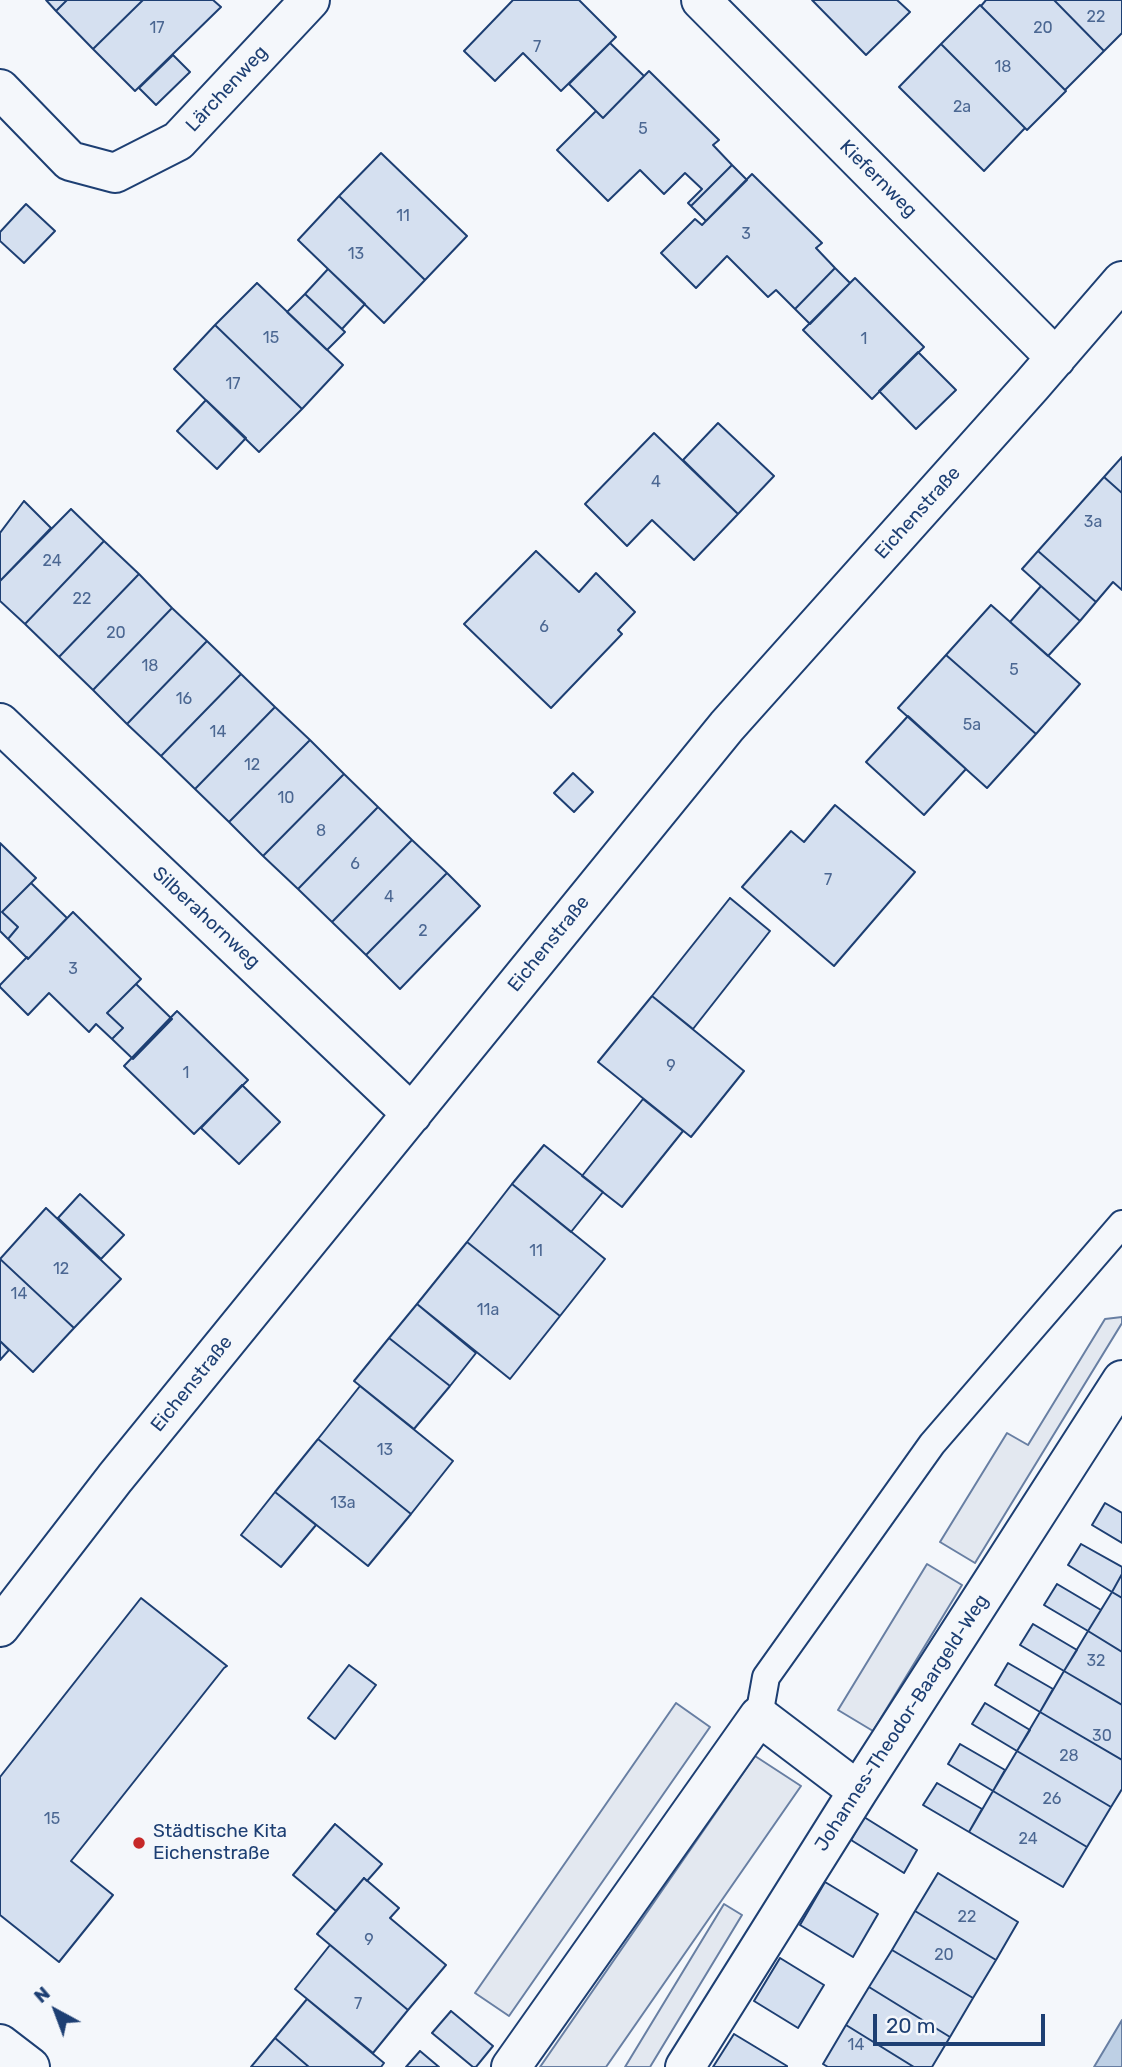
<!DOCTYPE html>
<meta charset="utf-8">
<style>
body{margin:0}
#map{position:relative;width:1122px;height:2067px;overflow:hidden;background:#f4f7fb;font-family:Rubik,sans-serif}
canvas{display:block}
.north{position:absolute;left:21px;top:1976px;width:70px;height:70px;-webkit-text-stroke:5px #f4f7fb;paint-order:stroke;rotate:319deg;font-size:19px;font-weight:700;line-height:28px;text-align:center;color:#1d3f73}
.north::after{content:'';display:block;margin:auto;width:24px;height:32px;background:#1d3f73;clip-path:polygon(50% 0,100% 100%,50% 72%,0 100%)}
.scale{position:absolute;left:873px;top:2014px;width:172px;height:32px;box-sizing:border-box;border:4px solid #1d3f73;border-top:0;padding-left:9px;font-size:21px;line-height:24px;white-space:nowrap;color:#1d3f73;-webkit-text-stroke:5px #f4f7fb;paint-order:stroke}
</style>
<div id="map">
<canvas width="1122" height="2067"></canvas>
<div class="north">N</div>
<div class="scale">20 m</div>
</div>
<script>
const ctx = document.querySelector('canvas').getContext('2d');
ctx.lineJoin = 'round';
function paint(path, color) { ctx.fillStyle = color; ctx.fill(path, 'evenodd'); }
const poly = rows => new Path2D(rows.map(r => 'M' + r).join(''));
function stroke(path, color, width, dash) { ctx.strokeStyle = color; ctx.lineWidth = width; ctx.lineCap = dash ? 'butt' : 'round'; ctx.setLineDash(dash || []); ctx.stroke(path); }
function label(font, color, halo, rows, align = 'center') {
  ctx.font = font + ' Rubik,sans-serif'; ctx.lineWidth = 5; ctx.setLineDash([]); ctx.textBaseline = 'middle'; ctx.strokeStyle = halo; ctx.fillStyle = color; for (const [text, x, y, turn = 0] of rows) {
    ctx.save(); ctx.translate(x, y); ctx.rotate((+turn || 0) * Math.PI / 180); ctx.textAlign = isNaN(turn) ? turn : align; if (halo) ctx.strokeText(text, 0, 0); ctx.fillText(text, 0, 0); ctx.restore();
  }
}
const parking = poly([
 [1122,1317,1122,1323,975,1563,940,1542,1007,1433,1028,1445,1105,1319,1122,1317],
 [927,1564,962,1585,873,1731,838,1710,927,1564],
 [676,1703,710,1727,509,2016,475,1993,676,1703],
 [755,1756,801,1786,606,2067,540,2067,755,1756],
 [724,1904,742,1915,650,2067,625,2067,724,1904]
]);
const water = poly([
 [1122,2020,1122,2067,1094,2067,1122,2020]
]);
const building = poly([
 [46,0,67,0,56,11,46,0],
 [67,0,143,0,93,49,56,11,67,0],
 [143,0,213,0,221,7,135,91,93,49,143,0],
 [513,0,579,0,616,37,561,91,523,53,495,81,464,51,513,0],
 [812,0,897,0,910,12,866,55,812,0],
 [986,0,1054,0,1104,51,1065,90,981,6,986,0],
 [1054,0,1122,0,1122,33,1104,51,1054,0],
 [980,5,1066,91,1027,130,941,44,980,5],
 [610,43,644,76,603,118,569,84,610,43],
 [941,44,1025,128,984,171,899,87,941,44],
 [173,55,190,72,156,105,139,88,173,55],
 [649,71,719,140,713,145,732,165,691,206,688,203,702,189,685,173,664,194,640,170,608,201,557,150,596,111,603,118,649,71],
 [381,153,467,236,425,280,339,196,381,153],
 [732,165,747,180,706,221,691,206,732,165],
 [752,174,822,243,816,248,835,268,795,309,776,290,768,297,727,256,696,288,661,253,695,219,702,225,752,174],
 [339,196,425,280,384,323,298,240,339,196],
 [26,204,55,231,24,263,0,241,0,232,26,204],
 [835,268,850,283,810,324,795,309,835,268],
 [328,269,365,304,342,329,305,294,328,269],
 [855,278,924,347,872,399,803,330,855,278],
 [257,283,343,365,302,409,215,325,257,283],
 [305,294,345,332,327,350,287,312,305,294],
 [215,325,302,409,259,452,174,369,215,325],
 [918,352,956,390,916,429,879,391,918,352],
 [206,400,246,438,217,469,177,431,206,400],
 [718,423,774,476,738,514,683,460,718,423],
 [654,433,738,514,694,560,652,520,627,546,585,504,654,433],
 [1122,457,1122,493,1104,477,1122,457],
 [1104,477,1122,493,1122,590,1113,582,1096,602,1038,551,1104,477],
 [24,501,51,528,0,581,0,533,24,501],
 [71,509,104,541,25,624,0,601,0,581,71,509],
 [104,541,139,574,59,657,25,624,104,541],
 [536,551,579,592,596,573,635,612,618,630,622,634,551,708,464,624,536,551],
 [1038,551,1096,602,1080,621,1022,569,1038,551],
 [139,574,172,608,93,690,59,657,139,574],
 [1041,586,1080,621,1048,656,1010,622,1041,586],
 [991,605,1080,684,1036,734,946,655,991,605],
 [172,608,207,641,127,724,93,690,172,608],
 [207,641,241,674,161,756,127,724,207,641],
 [946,655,1036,734,987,788,898,708,946,655],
 [241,674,275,707,195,789,161,756,241,674],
 [275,707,310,740,229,822,195,789,275,707],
 [908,716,966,769,924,815,866,762,908,716],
 [310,740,344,774,263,856,229,822,310,740],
 [573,773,593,792,574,812,554,793,573,773],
 [344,774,378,807,298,889,263,856,344,774],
 [835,805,915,872,834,966,742,887,791,831,804,842,835,805],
 [378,807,412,840,332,922,298,889,378,807],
 [412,840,447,873,366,955,332,922,412,840],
 [0,843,36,878,2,912,18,927,8,939,0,931,0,843],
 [447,873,480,906,400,989,366,955,447,873],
 [31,883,67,918,28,959,8,939,18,927,2,912,31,883],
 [730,898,770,931,693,1029,652,996,730,898],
 [73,912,141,979,107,1013,123,1028,112,1039,96,1024,89,1032,49,993,28,1015,0,987,0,985,27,957,28,959,73,912],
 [136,984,172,1019,133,1059,112,1039,123,1028,107,1013,136,984],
 [652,996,744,1071,691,1137,598,1062,652,996],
 [177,1011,248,1080,194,1134,124,1066,177,1011],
 [242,1085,280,1122,239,1164,201,1128,242,1085],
 [643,1099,683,1131,622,1207,582,1176,643,1099],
 [544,1145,603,1192,571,1232,512,1184,544,1145],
 [512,1184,605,1259,560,1316,467,1242,512,1184],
 [80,1194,124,1235,101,1259,58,1218,80,1194],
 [46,1208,121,1279,74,1328,0,1259,46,1208],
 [467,1242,560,1316,510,1379,417,1304,467,1242],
 [0,1259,74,1328,33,1372,0,1341,0,1259],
 [417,1304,476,1353,450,1386,389,1338,417,1304],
 [389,1338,450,1386,414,1429,354,1381,389,1338],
 [0,1341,9,1350,0,1360,0,1341],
 [360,1386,453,1461,411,1514,318,1439,360,1386],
 [318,1439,411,1514,368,1566,275,1492,318,1439],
 [275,1492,316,1525,281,1567,241,1535,275,1492],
 [1105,1503,1122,1513,1122,1543,1092,1525,1105,1503],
 [1081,1544,1122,1567,1122,1574,1112,1592,1068,1565,1081,1544],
 [1122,1574,1122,1598,1112,1592,1122,1574],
 [1057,1584,1101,1610,1088,1631,1044,1605,1057,1584],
 [1112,1592,1122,1598,1122,1652,1088,1631,1112,1592],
 [141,1598,227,1666,224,1668,71,1861,113,1895,59,1962,0,1915,0,1777,141,1598],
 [1033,1624,1077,1650,1064,1671,1020,1645,1033,1624],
 [1088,1631,1122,1652,1122,1705,1064,1671,1088,1631],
 [1008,1663,1053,1689,1040,1712,995,1685,1008,1663],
 [349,1665,376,1685,335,1739,308,1718,349,1665],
 [1064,1671,1122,1705,1122,1760,1040,1712,1064,1671],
 [985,1703,1030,1730,1017,1751,972,1724,985,1703],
 [1040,1712,1122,1760,1122,1789,1111,1807,1017,1751,1040,1712],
 [960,1744,1005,1770,993,1791,948,1764,960,1744],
 [1017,1751,1111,1807,1087,1847,993,1791,1017,1751],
 [937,1783,982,1809,969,1832,923,1805,937,1783],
 [993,1791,1087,1847,1063,1887,969,1832,993,1791],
 [864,1817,917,1850,904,1873,851,1840,864,1817],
 [335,1824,382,1864,367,1881,364,1878,336,1911,293,1875,335,1824],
 [938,1873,1018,1922,996,1960,915,1911,938,1873],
 [364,1878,399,1908,390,1918,446,1965,408,2010,317,1934,364,1878],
 [825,1882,878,1914,853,1957,800,1925,825,1882],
 [915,1911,996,1960,973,1998,892,1950,915,1911],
 [330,1945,408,2010,373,2053,295,1989,330,1945],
 [892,1950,973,1998,950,2037,869,1987,892,1950],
 [780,1958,824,1985,798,2028,754,2001,780,1958],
 [869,1987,950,2037,932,2067,914,2067,846,2025,869,1987],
 [307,1999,384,2063,381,2067,309,2067,275,2038,307,1999],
 [451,2011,493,2046,476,2067,473,2067,432,2033,451,2011],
 [846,2025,914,2067,828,2067,823,2064,846,2025],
 [734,2034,787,2066,787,2067,713,2067,734,2034],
 [275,2038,309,2067,251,2067,275,2038],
 [420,2051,439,2067,406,2067,420,2051]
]);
const service = poly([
 [759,1716,766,1677,932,1444,1122,1224]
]);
const minor = poly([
 [701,0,1056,358],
 [0,89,70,161,115,173,178,141,310,0],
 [0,723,412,1114],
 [0,1627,115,1478,727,726,1032,385,1122,281],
 [0,2044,30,2067],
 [511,2067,759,1716,858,1791],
 [685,2067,858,1791,1122,1380]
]);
const markers = [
 [139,1843,7,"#c62828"]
];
const numberNames = [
 ["22",1096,17],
 ["17",157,28],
 ["20",1043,28],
 ["7",537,47],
 ["18",1003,67],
 ["2a",962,107],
 ["5",643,129],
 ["11",403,216],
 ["3",746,234],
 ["13",356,254],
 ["15",271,338],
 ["1",864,339],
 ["17",233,384],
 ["4",656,482],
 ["3a",1093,522],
 ["24",52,561],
 ["22",82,599],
 ["6",544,627],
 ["20",116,633],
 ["18",150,666],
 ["5",1014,670],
 ["16",184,699],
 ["5a",972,725],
 ["14",218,732],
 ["12",252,765],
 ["10",286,798],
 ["8",321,831],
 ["6",355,864],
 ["7",828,880],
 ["4",389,897],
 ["2",423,931],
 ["3",73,969],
 ["9",671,1066],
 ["1",186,1073],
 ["11",536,1251],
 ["12",61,1269],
 ["14",19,1294],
 ["11a",488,1310],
 ["13",385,1450],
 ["13a",343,1503],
 ["32",1096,1661],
 ["30",1102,1736],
 ["28",1069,1756],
 ["26",1052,1799],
 ["15",52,1819],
 ["24",1028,1839],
 ["22",967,1917],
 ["9",369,1940],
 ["20",944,1955],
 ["7",358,2004],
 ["14",856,2045]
];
const streetNames = [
 ["Lärchenweg",227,89,-47],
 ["Kiefernweg",878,179,45],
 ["Eichenstraße",918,513,-48],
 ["Silberahornweg",206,918,43],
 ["Eichenstraße",549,944,-51],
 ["Eichenstraße",192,1384,-51],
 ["Johannes-Theodor-Baargeld-Weg",902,1723,-57]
];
const poiNames = [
 ["Städtische Kita",153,1832],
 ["Eichenstraße",153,1854]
];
paint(parking, '#e3e8f0');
stroke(parking, '#687fa3', 2);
paint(water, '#bed0e5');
stroke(water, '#687fa3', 2);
paint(building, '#d5e0f0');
stroke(building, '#1d3f73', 2);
stroke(service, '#1d3f73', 30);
stroke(minor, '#1d3f73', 42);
stroke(service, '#f4f7fb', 26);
stroke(minor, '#f4f7fb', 38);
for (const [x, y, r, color] of markers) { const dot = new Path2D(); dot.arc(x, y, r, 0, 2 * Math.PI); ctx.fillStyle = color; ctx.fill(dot); stroke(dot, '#f4f7fb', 2.5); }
label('16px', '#4b6792', null, numberNames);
label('19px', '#1d3f73', '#f4f7fb', streetNames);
label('19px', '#1d3f73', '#f4f7fb', poiNames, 'left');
</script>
